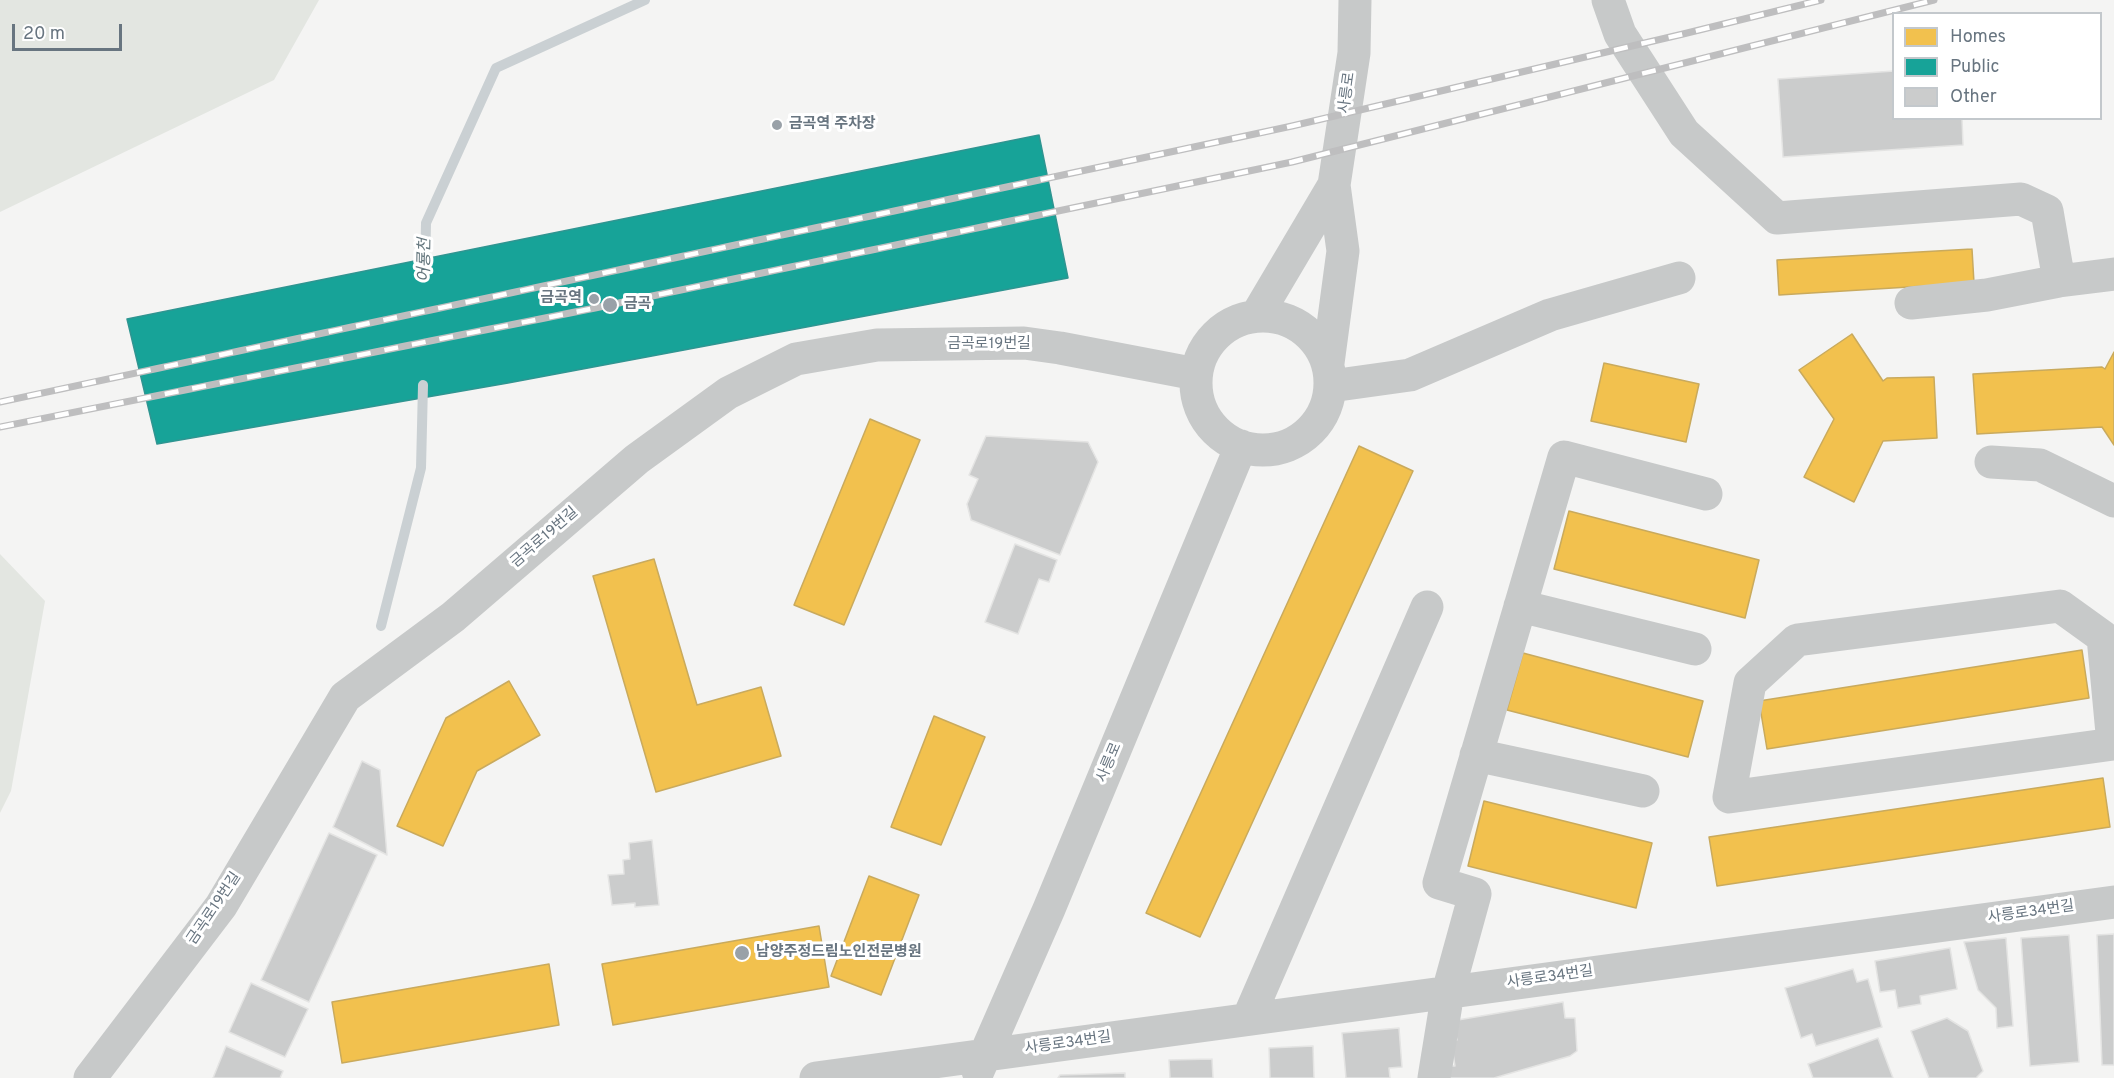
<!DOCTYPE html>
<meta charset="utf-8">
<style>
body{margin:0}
#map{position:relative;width:2114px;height:1078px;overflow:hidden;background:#f4f4f3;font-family:Overpass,sans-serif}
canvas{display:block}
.legend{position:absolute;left:1892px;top:12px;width:210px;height:108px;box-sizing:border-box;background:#fff;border:2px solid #c3c8cc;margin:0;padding:8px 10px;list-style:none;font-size:18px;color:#687580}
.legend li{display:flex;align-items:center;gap:12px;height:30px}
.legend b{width:30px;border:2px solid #c3c8cc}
.scale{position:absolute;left:12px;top:24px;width:110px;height:27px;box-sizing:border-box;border:3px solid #687580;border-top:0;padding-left:8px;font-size:18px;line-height:21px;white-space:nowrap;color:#687580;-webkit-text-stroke:4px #fff;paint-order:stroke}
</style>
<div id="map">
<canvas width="2114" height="1078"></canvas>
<ul class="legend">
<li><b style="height:16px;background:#f2c14e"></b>Homes</li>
<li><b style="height:16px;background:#17a398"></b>Public</li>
<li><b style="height:16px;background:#cbcccc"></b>Other</li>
</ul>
<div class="scale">20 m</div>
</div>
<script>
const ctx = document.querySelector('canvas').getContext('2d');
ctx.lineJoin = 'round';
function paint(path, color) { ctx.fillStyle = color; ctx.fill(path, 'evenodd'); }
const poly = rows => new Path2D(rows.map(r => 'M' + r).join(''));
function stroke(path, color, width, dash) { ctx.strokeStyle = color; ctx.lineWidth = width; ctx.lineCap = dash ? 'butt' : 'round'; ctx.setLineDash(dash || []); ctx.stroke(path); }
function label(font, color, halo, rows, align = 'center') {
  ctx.font = font + ' Overpass,"Noto Sans KR",sans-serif'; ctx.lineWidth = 6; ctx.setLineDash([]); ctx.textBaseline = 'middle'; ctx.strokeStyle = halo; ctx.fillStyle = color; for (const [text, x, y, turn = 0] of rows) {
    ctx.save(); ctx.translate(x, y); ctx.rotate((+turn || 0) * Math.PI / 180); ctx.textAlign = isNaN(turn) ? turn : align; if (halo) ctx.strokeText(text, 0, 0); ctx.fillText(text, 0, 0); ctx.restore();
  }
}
const green = poly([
 [0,0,319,0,274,80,0,212],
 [0,554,45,601,11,791,0,813]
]);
const homes = poly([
 [1972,249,1974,283,1779,295,1777,260,1972,249],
 [1852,334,1883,381,1887,378,1934,377,1937,438,1883,441,1854,502,1804,477,1834,419,1799,370,1852,334],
 [2114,352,2114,445,2102,427,1977,434,1973,374,2102,367,2105,369,2114,352],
 [1604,363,1699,384,1686,442,1591,421,1604,363],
 [870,419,920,440,844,625,794,605,870,419],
 [1359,446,1413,471,1200,937,1146,913,1359,446],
 [1569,511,1759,560,1745,618,1554,569,1569,511],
 [654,559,697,705,761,687,781,756,656,792,593,576,654,559],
 [2082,650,2089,698,1767,749,1759,701,2082,650],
 [1523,653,1703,701,1688,757,1507,710,1523,653],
 [509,681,540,735,477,771,443,846,397,826,446,718,509,681],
 [934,716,985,737,941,845,891,827,934,716],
 [2103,778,2110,827,1717,886,1709,837,2103,778],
 [1484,801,1652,843,1636,908,1468,866,1484,801],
 [869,876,919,895,881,995,831,976,869,876],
 [819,926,829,987,613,1025,602,964,819,926],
 [549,964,559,1025,342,1063,332,1002,549,964]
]);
const public = poly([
 [1039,135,1068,278,508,383,157,444,127,319,1039,135]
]);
const stream = poly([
 [425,273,426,223,496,68,645,0],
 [381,626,421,468,423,385]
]);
const building = poly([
 [1894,71,1894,118,1962,118,1963,145,1783,157,1778,79,1894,71],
 [986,436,1088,442,1098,462,1060,555,971,520,967,504,978,479,969,475,986,436],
 [1015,544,1057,560,1049,582,1039,579,1018,634,985,622,1015,544],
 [362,761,380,770,387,855,333,827,362,761],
 [329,833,377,855,309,1002,261,980,329,833],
 [652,840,659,905,635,907,635,903,612,905,608,875,624,874,623,860,630,859,629,843,652,840],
 [2114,934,2114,1065,2102,1065,2097,935,2114,934],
 [2069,935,2079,1062,2030,1066,2021,938,2069,935],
 [2006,938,2013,1026,1997,1028,1996,1008,1978,990,1964,942,2006,938],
 [1950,948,1957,989,1920,996,1921,1004,1898,1008,1895,990,1880,992,1875,961,1950,948],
 [1853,969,1857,982,1868,979,1882,1027,1816,1046,1812,1034,1801,1038,1785,988,1853,969],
 [251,983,308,1009,285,1057,229,1032,251,983],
 [1563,1002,1565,1018,1575,1018,1577,1051,1570,1056,1494,1078,1450,1078,1448,1066,1455,1066,1451,1040,1457,1040,1452,1021,1563,1002],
 [1947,1018,1968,1031,1983,1071,1976,1078,1929,1078,1911,1031,1947,1018],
 [1399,1028,1402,1067,1389,1068,1390,1078,1346,1078,1342,1033,1399,1028],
 [1878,1038,1893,1078,1813,1078,1808,1064,1878,1038],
 [226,1046,283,1071,280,1078,213,1078,226,1046],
 [1313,1046,1314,1078,1270,1078,1269,1048,1313,1046],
 [1212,1059,1213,1078,1170,1078,1169,1060,1212,1059],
 [1125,1073,1125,1078,1058,1078,1060,1075,1125,1073]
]);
const minor = poly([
 [1608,0,1620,34,1684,133,1777,218,2021,199,2047,211,2059,281,2114,274],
 [1911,303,1987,295,2059,281],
 [1257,315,1334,185],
 '1196 383a67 67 0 1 1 134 0a67 67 0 1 1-134 0Z',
 [1328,363,1343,251,1334,185,1354,53,1355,0],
 [1331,386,1410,375,1550,315,1679,278],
 [1991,462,2040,465,2114,501],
 [1520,606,1695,649],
 [2113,744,2103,637,2060,606,1797,640,1750,683,1729,797,2113,744,2114,743],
 [1476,755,1643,791],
 [1248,1019,1427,607],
 [978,1071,1049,909,1241,446],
 [90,1078,221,906,345,697,453,617,637,459,728,393,796,359,877,345,1024,343,1060,348,1196,374],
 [816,1078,2114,902],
 [1434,1078,1448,992,1475,894,1439,883,1564,457,1706,494]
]);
const rail = poly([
 [0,402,1292,126,1683,34,1821,0],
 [0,427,595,308,1292,162,1934,0]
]);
const markers = [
 [777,125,6,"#99a1a8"],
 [594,299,6,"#99a1a8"],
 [610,305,8,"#99a1a8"],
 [742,953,8,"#99a1a8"]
];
const streetNames = [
 ["사릉로",1348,93,-82],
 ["금곡로19번길",989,345],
 ["금곡로19번길",545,538,-41],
 ["사릉로",1110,763,-67],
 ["금곡로19번길",215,909,-56],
 ["사릉로34번길",2031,913,-8],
 ["사릉로34번길",1550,978,-8],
 ["사릉로34번길",1068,1044,-8]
];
const poiNames = [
 ["금곡역 주차장",789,125],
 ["금곡역",582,299,"right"],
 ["금곡",624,305],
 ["남양주정드림노인전문병원",756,953]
];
const waterNames = [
 ["어룡천",426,260,-89]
];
paint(green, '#e3e6e1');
paint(homes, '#f2c14e');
stroke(homes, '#c9aa5d', 1.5);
paint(public, '#17a398');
stroke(public, '#2f9591', 1.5);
stroke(stream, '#cad0d3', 10);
paint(building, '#cbcccc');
stroke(building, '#e4e4e3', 1.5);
stroke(minor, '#c7c9c9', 33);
stroke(rail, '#bebebf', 7);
stroke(rail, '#fff', 4.5, [14]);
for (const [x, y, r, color] of markers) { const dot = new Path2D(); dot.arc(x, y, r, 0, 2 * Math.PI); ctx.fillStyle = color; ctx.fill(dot); stroke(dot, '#fff', 2); }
label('15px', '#687580', '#fff', streetNames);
label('bold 15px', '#687580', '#fff', poiNames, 'left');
label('italic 16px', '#63757c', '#fff', waterNames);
</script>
